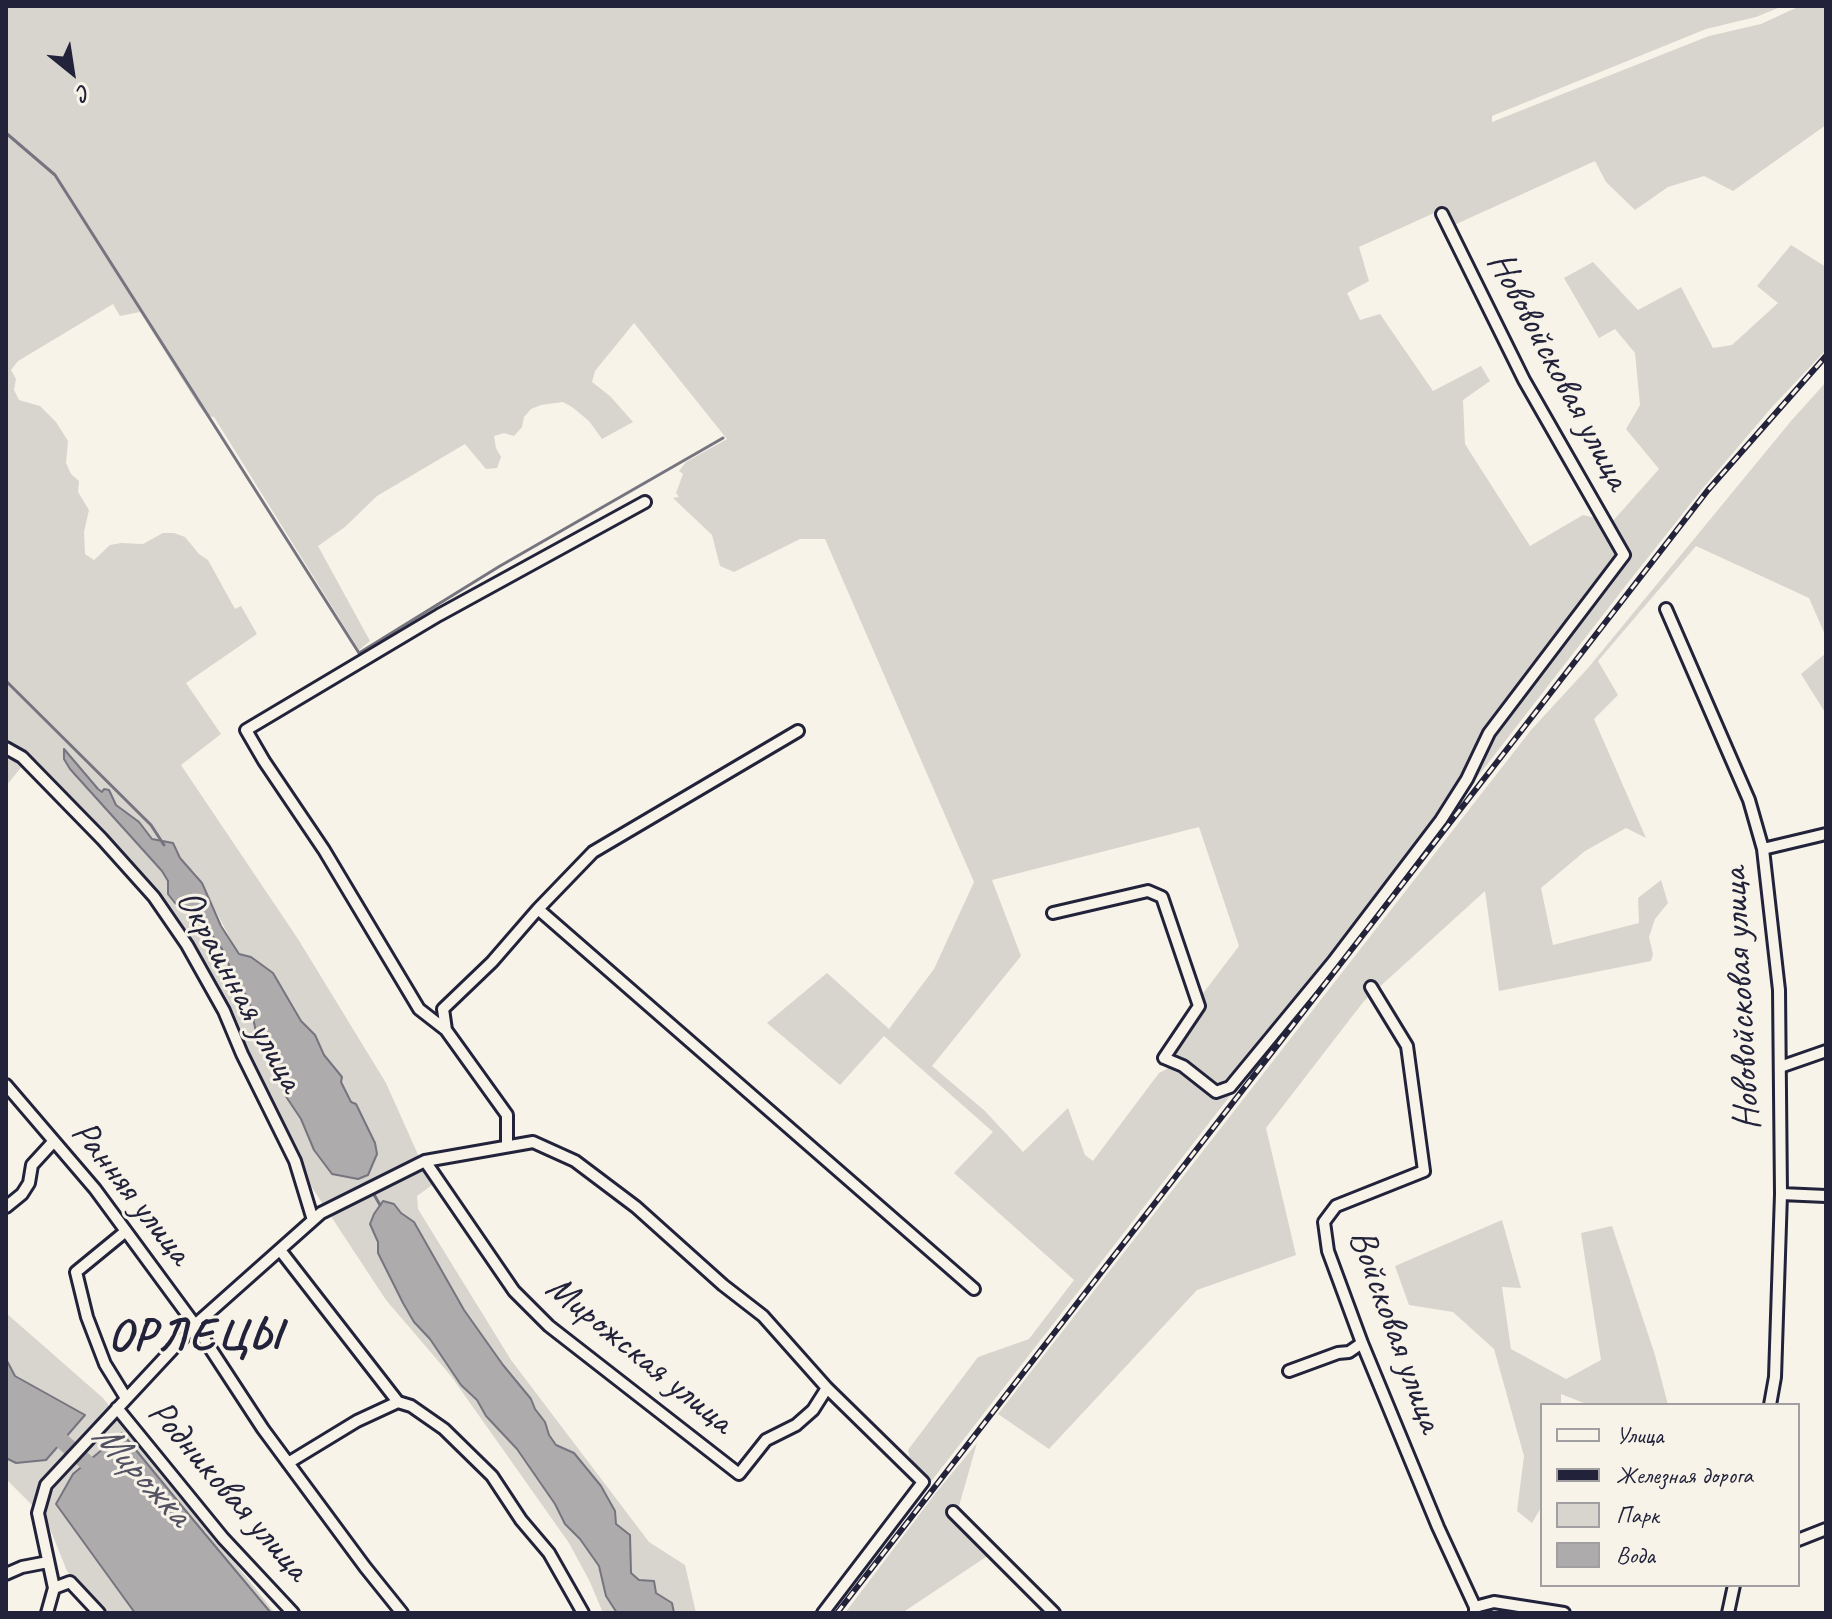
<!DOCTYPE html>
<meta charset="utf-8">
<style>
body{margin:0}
#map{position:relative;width:1832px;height:1619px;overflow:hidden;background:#f7f3e8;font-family:Caveat,sans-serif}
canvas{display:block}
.frame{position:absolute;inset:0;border:8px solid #22223b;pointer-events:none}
.legend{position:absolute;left:1540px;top:1403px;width:260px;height:184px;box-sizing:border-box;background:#f7f3e8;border:2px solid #a29fa3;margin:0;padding:10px 14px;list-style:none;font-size:24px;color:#22223b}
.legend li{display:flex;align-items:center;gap:16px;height:40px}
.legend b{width:40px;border:2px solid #a29fa3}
.north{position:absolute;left:32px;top:32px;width:80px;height:80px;-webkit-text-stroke:6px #f7f3e8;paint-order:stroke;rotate:150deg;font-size:22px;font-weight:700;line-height:32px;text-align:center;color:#22223b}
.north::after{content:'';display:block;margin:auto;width:28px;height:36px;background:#22223b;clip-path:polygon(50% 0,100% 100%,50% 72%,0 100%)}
</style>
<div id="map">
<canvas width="1832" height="1619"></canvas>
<div class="frame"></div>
<ul class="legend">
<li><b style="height:10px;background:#f7f3e8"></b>Улица</li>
<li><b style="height:10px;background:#22223b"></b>Железная дорога</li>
<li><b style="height:22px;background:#d8d5cf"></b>Парк</li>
<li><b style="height:22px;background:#aeabad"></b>Вода</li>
</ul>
<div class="north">С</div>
</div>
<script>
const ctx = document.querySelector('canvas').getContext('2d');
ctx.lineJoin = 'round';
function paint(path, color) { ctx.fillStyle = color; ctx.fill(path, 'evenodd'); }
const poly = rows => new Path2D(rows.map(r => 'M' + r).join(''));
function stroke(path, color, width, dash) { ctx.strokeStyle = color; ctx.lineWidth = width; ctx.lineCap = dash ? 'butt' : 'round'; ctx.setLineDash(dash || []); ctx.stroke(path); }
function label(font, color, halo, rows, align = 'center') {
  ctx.font = font + ' Caveat,sans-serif'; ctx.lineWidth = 6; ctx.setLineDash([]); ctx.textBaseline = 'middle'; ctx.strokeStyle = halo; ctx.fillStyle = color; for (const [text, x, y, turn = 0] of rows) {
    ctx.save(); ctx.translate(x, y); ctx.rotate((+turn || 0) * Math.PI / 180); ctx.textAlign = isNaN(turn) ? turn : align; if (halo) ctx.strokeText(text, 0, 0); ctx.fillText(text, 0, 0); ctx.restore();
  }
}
const green = poly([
 [6,6,1783,6,1756,17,1706,29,1492,116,1492,122,1709,36,1761,24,1800,6,1826,6,1826,125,1733,191,1704,176,1668,187,1635,210,1606,182,1595,161,1452,226,1434,213,1359,247,1369,281,1347,293,1360,320,1380,314,1433,391,1481,366,1490,381,1463,400,1465,444,1530,546,1583,515,1612,522,1659,469,1626,429,1640,405,1635,353,1615,329,1599,338,1564,278,1593,262,1638,310,1681,287,1713,348,1732,345,1778,303,1757,286,1791,245,1826,267,1826,350,1773,406,1703,488,1627,584,829,1613,820,1613,916,1485,908,1450,978,1357,1029,1339,1074,1280,954,1173,993,1132,884,1036,840,1085,767,1023,827,973,889,1029,934,969,974,882,825,539,800,539,734,572,720,566,712,535,673,498,679,497,676,493,683,474,679,471,686,462,727,439,634,323,595,371,592,382,610,396,633,422,602,439,589,421,572,407,563,402,541,405,531,409,524,417,522,427,514,436,504,433,494,436,496,448,501,457,497,468,486,469,465,444,377,496,345,527,318,546,370,641,359,650,214,417,207,416,199,406,140,312,120,316,113,304,18,361,11,370,16,379,14,390,19,400,40,406,56,422,68,441,66,463,71,474,79,481,78,492,89,510,84,532,85,554,94,560,110,545,121,543,143,544,163,533,174,533,185,537,199,554,208,560,235,609,241,606,257,634,186,683,221,734,181,765,298,939,386,1083,420,1159,435,1183,417,1196,418,1209,511,1360,649,1542,685,1565,696,1613,674,1613,672,1603,661,1599,631,1573,631,1540,630,1535,616,1524,615,1511,606,1493,584,1464,574,1453,556,1445,549,1435,545,1422,535,1409,531,1399,503,1365,464,1310,414,1222,401,1213,394,1204,370,1224,378,1242,378,1254,414,1322,430,1339,461,1385,477,1400,486,1416,517,1449,555,1504,565,1524,580,1539,599,1566,606,1596,617,1613,603,1613,590,1582,569,1543,451,1376,386,1300,309,1183,192,945,28,759,6,786],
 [1617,556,1492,734,1463,798,1454,791,1476,745],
 [64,750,98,790,139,822,152,839,173,843,180,858,196,874,239,955,273,973,301,1022,315,1035,324,1055,342,1077,341,1082,351,1102,356,1104,359,1114,358,1179,332,1174,314,1150,301,1119,287,1098,256,1032,249,999,236,981,222,949,209,931,175,903,168,894,169,881,162,871,70,769],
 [1199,827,1239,946,1201,996,1203,1009,1171,1054,1216,1088,1174,1065,1159,1073,1093,1161,1085,1155,1068,1108,1023,1152,985,1111,932,1066,1021,956,992,880],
 [1826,382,1826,637,1809,598,1696,546,1598,661,1618,695,1594,719,1646,838,1626,828,1585,851,1541,888,1553,945,1639,923,1638,898,1661,880,1668,903,1655,919,1649,937,1653,954,1651,961,1499,991,1485,891,1364,1001,1266,1128,1296,1255,1197,1290,1049,1449,998,1414,1531,730,1588,668,1791,421],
 [1826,653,1826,714,1801,674],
 [1502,1220,1521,1288,1502,1287,1511,1349,1566,1379,1601,1360,1581,1233,1612,1226,1655,1355,1668,1405,1589,1405,1561,1394,1561,1405,1542,1405,1542,1506,1532,1523,1517,1511,1524,1456,1494,1349,1453,1312,1409,1305,1395,1266],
 [6,1313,103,1398,111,1408,56,1463,38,1492,33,1506,6,1479,6,1458,16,1463,84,1415,15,1375,6,1359],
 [114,1421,122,1422,275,1613,271,1613,122,1433,57,1503,135,1613,105,1613,67,1571,46,1519,47,1505,53,1490,74,1460],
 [977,1443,955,1520,989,1555,902,1613,845,1613,938,1490]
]);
const water = poly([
 [64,749,98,789,102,792,104,789,109,790,116,805,139,822,152,839,173,843,180,858,202,883,221,926,239,954,251,957,273,973,301,1021,315,1035,324,1055,342,1077,341,1082,351,1102,356,1104,375,1143,377,1154,368,1175,358,1179,332,1174,314,1150,301,1119,287,1098,256,1032,249,999,236,981,222,949,209,931,175,903,168,894,168,881,162,871,70,769,64,759,64,749],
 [383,1201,394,1204,401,1213,414,1222,464,1310,503,1365,531,1399,535,1409,545,1422,549,1435,556,1445,574,1453,601,1486,615,1511,616,1524,630,1535,631,1573,639,1580,654,1581,656,1593,672,1603,674,1613,617,1613,606,1596,599,1566,580,1539,565,1524,555,1504,517,1449,486,1416,477,1400,461,1385,430,1339,414,1322,403,1303,378,1253,378,1242,370,1224,374,1214,383,1201],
 [6,1359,15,1376,85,1415,46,1460,16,1463,6,1458,6,1359],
 [122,1433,190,1516,271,1613,135,1613,56,1504,73,1474,122,1433]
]);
const stream = poly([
 [6,133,55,175,359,653,500,566,723,438],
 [6,681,151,825,164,845],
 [372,1191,380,1205]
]);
const river = poly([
 [46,1427,101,1475]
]);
const minor = poly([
 [1666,609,1749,800,1763,849,1779,990,1781,1194,1775,1377,1770,1405],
 [6,748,22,757,102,839,154,897,187,945,224,1011,242,1054,295,1161,313,1220],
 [1763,849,1826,834],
 [538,909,974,1289],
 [1053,913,1148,891,1162,897,1199,1006,1164,1058,1183,1066,1216,1092,1230,1087,1333,962,1441,820,1467,779,1489,733,1624,555,1524,380,1442,214],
 [1371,987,1407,1046,1424,1171,1336,1206,1324,1222,1328,1251,1362,1343,1438,1527,1475,1607,1475,1613],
 [446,1030,443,1009,492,962,538,909,593,852,798,731],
 [1780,1067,1826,1051],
 [6,1085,95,1189,195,1325,263,1429,365,1567,402,1613],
 [507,1146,507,1115,446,1030,419,1009,324,850,264,761,246,730,439,615,645,502],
 [425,1161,514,1291,549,1326,739,1474,766,1440,796,1425,813,1410,827,1388],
 [1781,1194,1826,1196],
 [6,1207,22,1194,29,1183,32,1165,54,1141],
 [126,1231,76,1272,87,1317,105,1364,126,1398],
 [280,1250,398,1402,411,1406,444,1429,492,1476,521,1520,549,1553,583,1613],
 [1289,1371,1338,1353,1349,1352,1362,1343],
 [117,1408,223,1538,293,1613],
 [288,1463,357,1421,398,1402],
 [953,1512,1054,1613],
 [1798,1540,1826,1529],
 [6,1574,22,1567,48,1562],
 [54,1588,70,1582,99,1613],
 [1475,1607,1494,1602,1564,1613],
 [47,1613,54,1588,38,1513,46,1485,195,1325,321,1213,425,1161,533,1142,575,1161,636,1207,723,1285,763,1316,827,1388,923,1482,823,1613],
 [1728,1613,1734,1585]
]);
const rail = poly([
 [837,1613,1708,490,1826,356]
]);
const streetNames = [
 ["Нововойсковая улица",1558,371,62],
 ["Окраинная улица",239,991,61],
 ["Нововойсковая улица",1742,999,-93],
 ["Ранняя улица",131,1193,52],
 ["Войсковая улица",1395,1331,70],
 ["Мирожская улица",639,1355,39],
 ["Родниковая улица",228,1491,49]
];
const waterNames = [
 ["Мирожка",141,1475,47]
];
const districtNames = [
 ["ОРЛЕЦЫ",195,1337]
];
paint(green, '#d8d5cf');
paint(water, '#aeabad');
stroke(water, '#76747f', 2);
stroke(stream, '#76747f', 3);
stroke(river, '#aeabad', 16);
stroke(minor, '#22223b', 16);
stroke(minor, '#f7f3e8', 10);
stroke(rail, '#22223b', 6);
stroke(rail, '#f7f3e8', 3, [9]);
label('38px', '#22223b', '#f7f3e8', streetNames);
label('italic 40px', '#535263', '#f7f3e8', waterNames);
ctx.letterSpacing = '2px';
label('bold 46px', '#22223b', '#f7f3e8', districtNames);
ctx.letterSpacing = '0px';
</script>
